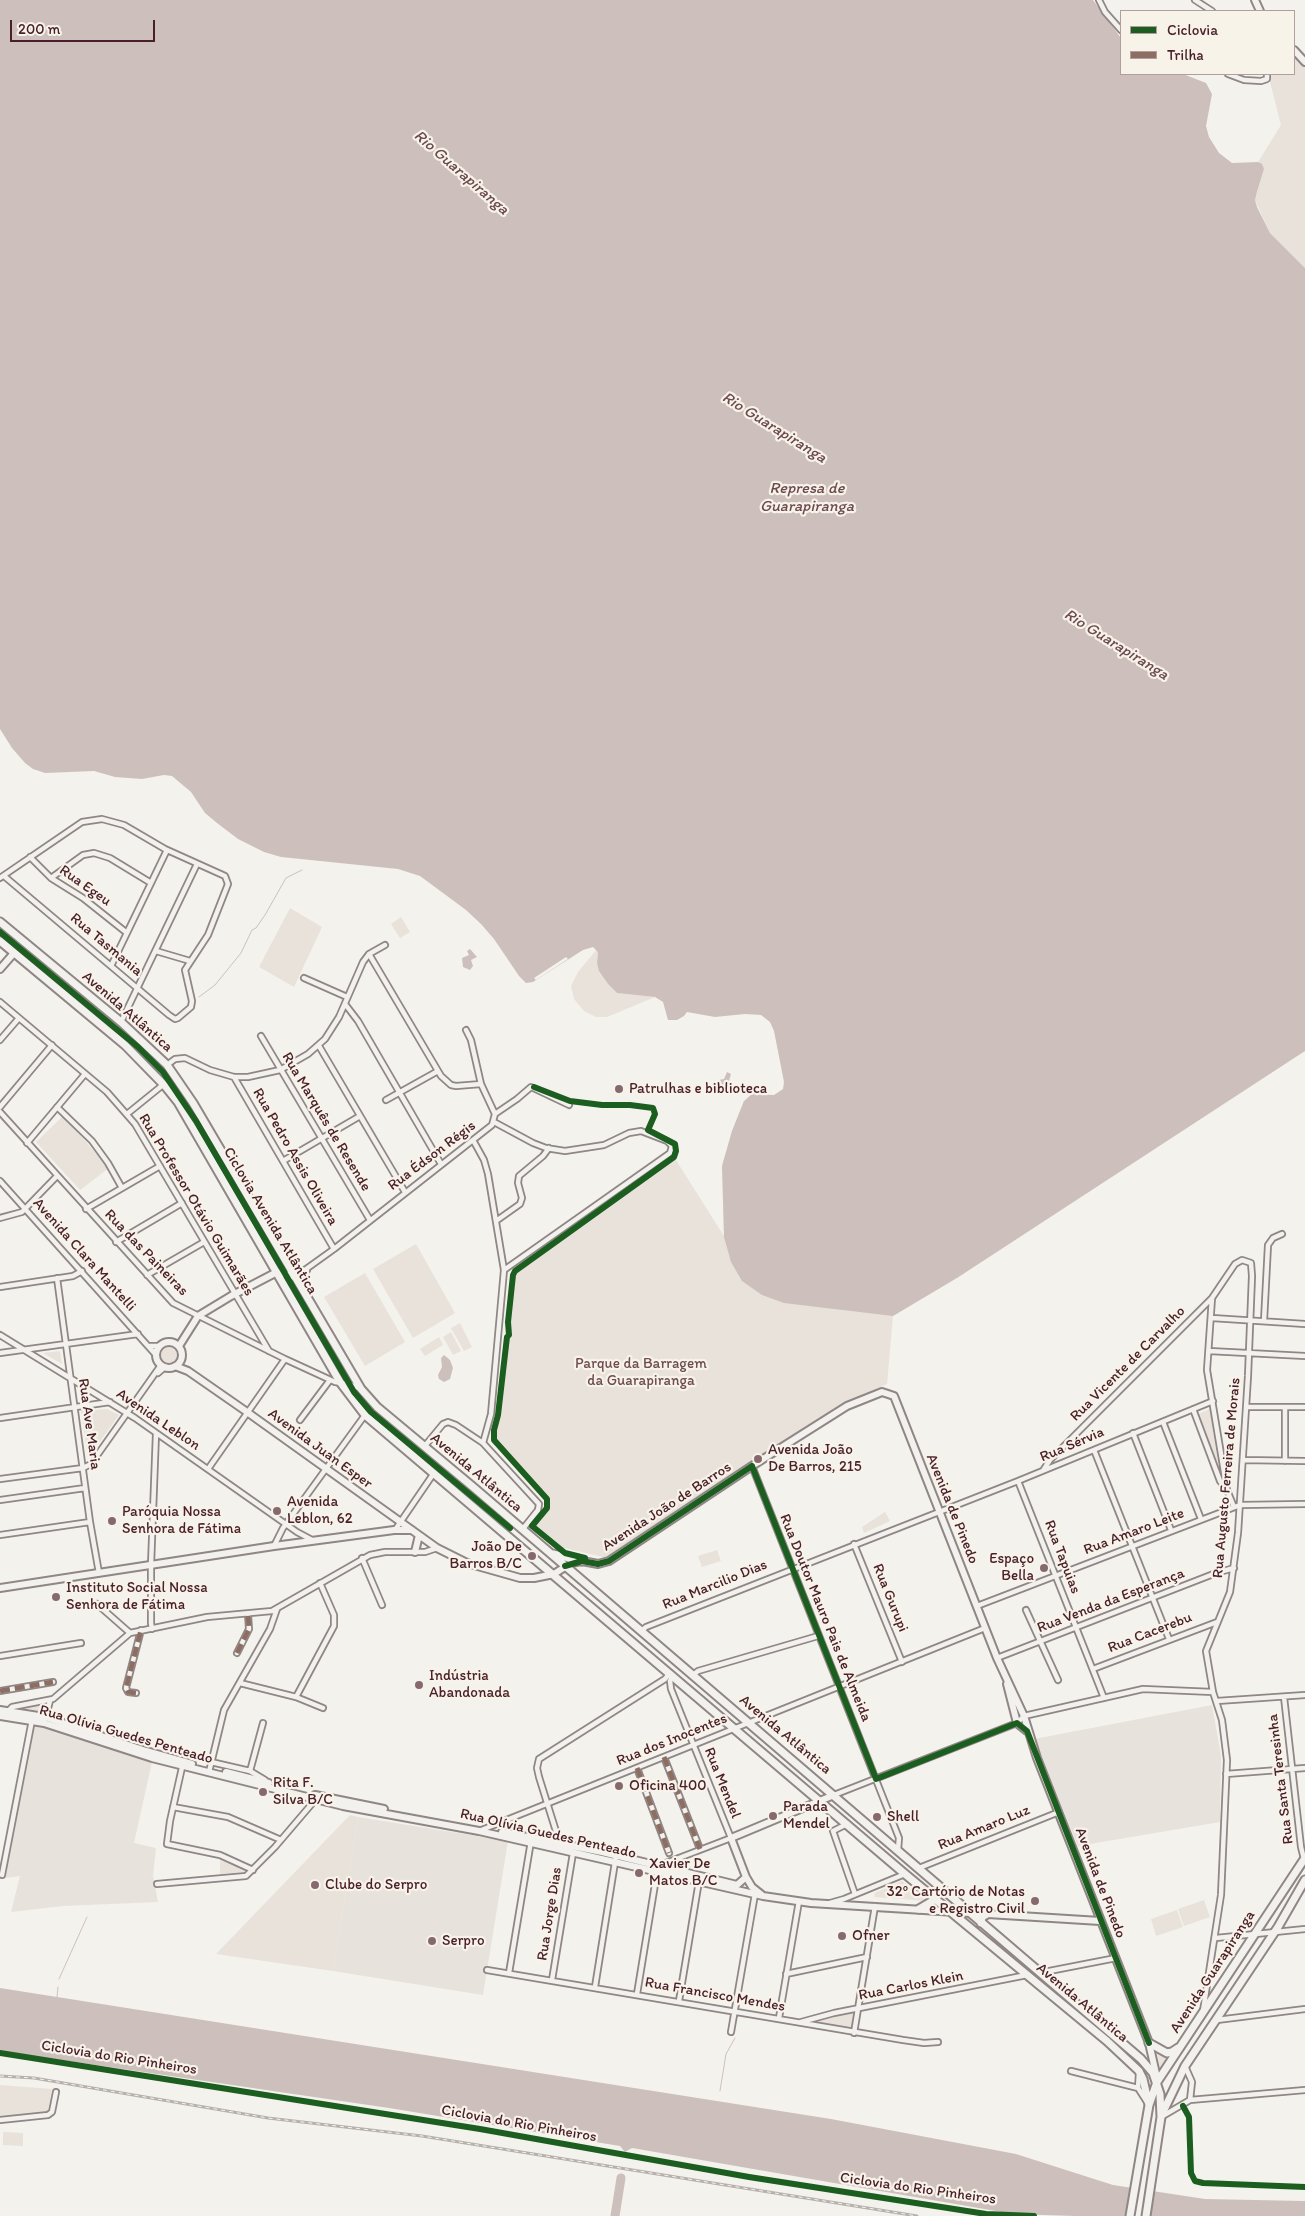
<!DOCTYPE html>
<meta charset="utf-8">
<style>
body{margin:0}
#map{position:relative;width:1305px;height:2216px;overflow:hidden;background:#f4f2ec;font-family:Itim,sans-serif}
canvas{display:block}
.legend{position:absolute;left:1120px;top:10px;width:175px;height:65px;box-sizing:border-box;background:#f7f3e8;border:1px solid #b29e9c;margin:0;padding:6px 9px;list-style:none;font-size:15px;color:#4a1f2b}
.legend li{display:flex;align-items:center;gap:10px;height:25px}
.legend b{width:25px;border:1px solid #b29e9c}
.scale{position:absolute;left:10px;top:20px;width:145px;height:22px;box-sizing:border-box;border:2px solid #4a1f2b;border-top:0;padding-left:6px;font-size:15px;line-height:18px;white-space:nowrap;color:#4a1f2b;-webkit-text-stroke:4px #f7f3e8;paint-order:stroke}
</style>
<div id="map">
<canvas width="1305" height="2216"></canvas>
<ul class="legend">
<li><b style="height:6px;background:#1b5e20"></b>Ciclovia</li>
<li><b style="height:6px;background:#8d6e63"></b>Trilha</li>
</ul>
<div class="scale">200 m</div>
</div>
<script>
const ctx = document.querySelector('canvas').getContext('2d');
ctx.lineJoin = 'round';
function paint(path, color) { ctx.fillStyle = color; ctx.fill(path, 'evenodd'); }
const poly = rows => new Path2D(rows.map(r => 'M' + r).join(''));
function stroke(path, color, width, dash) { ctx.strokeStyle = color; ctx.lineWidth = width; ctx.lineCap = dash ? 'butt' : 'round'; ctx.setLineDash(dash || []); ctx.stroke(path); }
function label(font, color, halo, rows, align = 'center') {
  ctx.font = font + ' Itim,sans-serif'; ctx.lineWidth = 4.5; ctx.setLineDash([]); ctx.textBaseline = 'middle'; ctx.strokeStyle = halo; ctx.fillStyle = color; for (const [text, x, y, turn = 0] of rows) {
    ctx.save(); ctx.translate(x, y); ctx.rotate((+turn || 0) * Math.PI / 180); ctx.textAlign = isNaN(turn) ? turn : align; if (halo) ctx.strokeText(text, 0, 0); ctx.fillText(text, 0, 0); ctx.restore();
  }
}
const built = poly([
 [1212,1705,1221,1756,1220,1822,1078,1846,1034,1739],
 [39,1725,152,1762,134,1843,156,1848,153,1876,158,1902,63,1906,11,1912,20,1876,4,1878,33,1727],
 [358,1817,508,1841,483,1995,333,1971]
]);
const green = poly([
 [1294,52,1305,64,1305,268,1270,233,1255,200,1264,169,1258,162,1281,125,1268,74,1294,74],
 [290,908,322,927,294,987,259,967],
 [401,917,410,932,400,938,391,924],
 [597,949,598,952,597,963,608,984,617,993,655,997,607,1017,596,1017,584,1011,574,999,571,986,578,972],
 [744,1101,744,1109,915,1303,893,1316,887,1384,847,1402,816,1421,607,1558,552,1545,532,1526,548,1504,494,1436,515,1271,674,1157,724,1236,722,1166,732,1131],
 [63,1116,109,1168,80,1190,36,1142],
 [416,1244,455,1313,413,1338,373,1269],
 [365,1273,405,1342,365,1366,324,1297],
 [460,1323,472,1347,464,1351,451,1328],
 [451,1332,461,1351,453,1355,443,1337],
 [439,1337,443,1345,425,1356,420,1349],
 '161 1355a8 8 0 1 1 16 0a8 8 0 1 1-16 0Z',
 [60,1351,62,1364,43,1353],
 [107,1409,119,1415,88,1458,81,1411],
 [1210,1409,1216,1450,1220,1470,1198,1414],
 [885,1512,890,1521,864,1533,862,1527],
 [717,1550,721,1561,702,1567,698,1556],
 [44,1703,42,1711,20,1708],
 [350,1815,358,1817,333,1971,216,1954],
 [220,1860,244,1869,245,1872,220,1874],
 [902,1881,927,1901,874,1897,875,1893],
 [1204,1900,1210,1917,1184,1926,1178,1909],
 [1177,1910,1183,1927,1156,1936,1151,1919],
 [855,2011,852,2029,809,2020],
 [1156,2049,1173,2053,1161,2071],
 [0,2085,52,2089,48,2112,0,2117],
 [3,2132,23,2133,23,2146,3,2145]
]);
const water = poly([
 [0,0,1093,0,1121,38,1121,74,1183,74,1206,83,1212,94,1206,126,1209,137,1219,153,1232,163,1258,162,1262,164,1264,169,1257,192,1255,200,1257,207,1270,233,1305,268,1305,1051,957,1278,893,1316,784,1303,762,1295,742,1281,731,1262,724,1237,722,1166,732,1131,744,1101,752,1094,774,1095,783,1089,784,1082,774,1031,770,1022,761,1015,745,1014,715,1017,687,1012,684,1016,677,1020,668,1020,663,1002,655,997,617,993,608,984,599,971,597,963,598,952,593,947,583,950,533,982,526,983,519,976,494,939,481,924,466,910,420,876,398,869,281,857,264,852,238,839,217,823,205,813,191,792,172,776,164,775,142,779,115,777,94,771,45,773,33,769,25,763,12,748,0,729],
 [470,949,477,957,471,960,473,966,470,970,463,967,462,958,469,955,467,951],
 [727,1072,731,1074,727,1088,719,1083,719,1080,724,1079],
 [444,1355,450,1360,453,1368,450,1379,444,1382,439,1379,438,1375,442,1367,441,1358],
 [0,1988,831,2119,1016,2154,1113,2185,1205,2199,1305,2201,1305,2216,1075,2216,1013,2214,632,2148,625,2152,620,2146,389,2108,0,2051]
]);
const pier = poly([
 [566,957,568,959,536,980,534,978],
 [1133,2185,1155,2189,1150,2216,1128,2216]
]);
const stream = poly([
 [199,997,215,985,241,953,252,930,256,928,265,915,286,878,302,870],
 [59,1979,87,1917],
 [57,1997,58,1987],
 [720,2091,726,2054,735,2038]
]);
const river = poly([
 [615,2216,621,2178]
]);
const street = poly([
 [1099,0,1105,12,1121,30],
 [1195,0,1212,11],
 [1228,74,1244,80,1261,81,1267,79,1267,74],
 [30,857,51,878,83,898,127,933],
 [0,878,82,822,102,819,124,825,165,849,225,876,228,884,208,935,185,970,192,1001,191,1007,178,1018,175,1019,169,1015,4,876],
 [51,878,83,855,94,853,110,858,151,883],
 [156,951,190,961],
 [369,954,441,1076,451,1085,456,1086,481,1084],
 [111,966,167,850],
 [304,978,347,997],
 [0,1002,107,1092,135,1124,269,1351],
 [345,1004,358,1021,441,1164],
 [121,1022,197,864],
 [261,1036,370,1220],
 [0,1040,19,1018],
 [319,1046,405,1192],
 [167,1065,175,1059,185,1058,210,1070,234,1077,248,1077,280,1070,308,1054,325,1039,339,1017,363,962,369,954,385,945],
 [234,1077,334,1249],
 [386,1100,438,1071],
 [0,1107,52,1045],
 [57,1107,92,1141,108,1163,122,1188],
 [0,1112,173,1303,285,1359,335,1382,349,1384,361,1389],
 [127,1114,164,1084],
 [495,1114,517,1099,531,1087,569,1105],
 [494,1122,533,1143,546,1148,565,1151,604,1145,629,1133,641,1131,667,1141,672,1146,670,1153,504,1270],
 [473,1140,484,1160,488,1174,504,1270,491,1414,483,1443,539,1504,538,1510,522,1530],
 [27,1143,85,1074],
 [283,1161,360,1116],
 [0,1181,156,1355],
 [86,1209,160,1166],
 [0,1218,22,1212,57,1176],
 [496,1221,520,1204,522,1198,518,1183,519,1176,543,1156,549,1148],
 [116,1242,182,1203],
 [289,1266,299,1270,307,1270],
 [147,1275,204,1242],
 [295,1277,334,1249,492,1125,495,1114,481,1084,471,1040,466,1030],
 [57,1278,90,1522,99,1573],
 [0,1287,73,1276,82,1271],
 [1212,1318,1305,1324],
 [1264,1321,1268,1245,1273,1238,1282,1234],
 [0,1335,135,1418,297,1532,312,1540],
 [150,1346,160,1346],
 [1209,1351,1305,1356],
 [0,1353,138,1334],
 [158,1373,165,1367],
 [1246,1407,1305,1407],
 [1285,1407,1285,1461],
 [1193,1409,1220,1481,1227,1490],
 [0,1418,110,1402],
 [300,1420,330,1380],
 [1163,1422,1201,1519],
 [1133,1433,1171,1530],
 [424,1447,443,1424,448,1422,456,1425,483,1443],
 [1094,1450,1169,1639],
 [1243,1460,1305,1461],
 [752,1466,899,1838,898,1850],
 [208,1469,285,1359],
 [1044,1469,1050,1460,1212,1298],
 [0,1479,83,1468,91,1464,161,1365],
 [1018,1481,1104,1698],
 [0,1500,85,1488],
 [395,1530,434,1473],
 [0,1535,90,1522],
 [854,1544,902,1662],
 [274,1546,283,1528,365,1415],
 [362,1558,382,1605],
 [97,1604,130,1633],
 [977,1606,1240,1505,1305,1504],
 [1026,1610,1058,1680],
 [152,1629,151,1623,151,1565,156,1433],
 [641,1631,646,1627,1018,1481,1213,1401],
 [237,1653,249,1629,248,1614],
 [0,1656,81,1643],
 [997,1658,1216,1573,1234,1568],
 [1093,1669,1217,1622],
 [693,1675,698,1671,818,1636],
 [240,1683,296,1697,334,1626,334,1615,320,1583],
 [0,1691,53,1682],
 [136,1693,128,1692,126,1688,141,1630],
 [296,1697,323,1708],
 [1284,1697,1301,1847,1304,1859],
 [1217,1701,1305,1695],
 [8,1711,12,1707,53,1699,130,1633,207,1617,272,1611,370,1555,385,1552,425,1552,437,1548],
 [45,1719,50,1701],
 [664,1757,700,1849],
 [211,1762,250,1771,265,1780],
 [183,1763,170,1821,167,1844,220,1855,253,1870],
 [637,1768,669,1853],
 [250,1771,263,1723],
 [209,1772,224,1710,270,1629,277,1609],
 [1226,1774,1305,1768],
 [834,1795,1017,1723,1024,1716,1143,1689,1213,1692],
 [173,1807,228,1817,281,1840],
 [847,1824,833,1831,855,1894],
 [479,1831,985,1628],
 [560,1844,539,1777,537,1768,539,1759,665,1679,670,1673],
 [919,1868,1059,1812],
 [2,1875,32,1720],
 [157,1884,246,1876,275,1847,316,1799],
 [830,1903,844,1899,905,1874],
 [1216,1938,1305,1929],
 [487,1970,903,2040,924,2043,938,2042],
 [509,1973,531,1841],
 [1039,1973,1116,1958],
 [786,1974,867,1957],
 [552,1980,573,1853],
 [595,1987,616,1856],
 [637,1994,658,1866,731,1838,671,1689,670,1681,673,1676],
 [679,2001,699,1881],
 [1203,2011,1221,1895,1227,1760,1222,1720,1213,1692,1206,1651,1230,1592,1238,1533,1248,1376,1252,1276,1251,1263,1242,1260,1235,1264,1212,1298,1207,1370,1227,1490,1234,1507],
 [779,2018,799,1901],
 [1217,2020,1305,2009],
 [801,2022,834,2013,1027,1975],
 [731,2032,755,1894],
 [854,2033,875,1906],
 [1071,2071,1138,2088],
 [1139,2073,1138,2088,1147,2102],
 [1190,2100,1305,2090],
 [1161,2117,1190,2100,1192,2082,1185,2066],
 [0,2120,48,2115,52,2112,56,2092]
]);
const secondary = poly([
 [1255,0,1260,11],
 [1294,50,1305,62],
 [0,969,14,953],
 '156 1355a13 13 0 1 1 26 0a13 13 0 1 1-26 0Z',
 [179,1346,198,1316,231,1296,277,1272,295,1277],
 [175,1366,188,1371,247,1412,437,1548,467,1563,520,1578,534,1578,554,1574,571,1563,582,1561,598,1564,609,1561,752,1466,847,1406,882,1392,894,1396,997,1658,1024,1716,1037,1758,1149,2043,1157,2078],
 [415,1552,419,1535],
 [0,1588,274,1546,394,1530,412,1530],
 [1007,1684,1017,1723,1027,1731],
 [0,1710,45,1717,146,1751,192,1764],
 [0,1716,44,1723,152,1758,343,1806,479,1831,763,1896,811,1903,1100,1921],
 [226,1772,269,1783],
 [315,1795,384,1809],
 [502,1832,602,1852,737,1885,746,1877],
 [762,1895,752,1887,746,1877,731,1838,834,1795]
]);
const primary = poly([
 [0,922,121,1022,167,1065,193,1103,361,1389,377,1407,473,1487,1141,2059,1153,2073,1160,2094,1161,2117,1146,2216],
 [0,941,125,1045,166,1087,178,1102,340,1382,365,1415,905,1874,1107,2041,1139,2071,1143,2079,1149,2105],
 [553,1554,582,1561],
 [919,1909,936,1899,939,1891,938,1885],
 [981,1923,982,1917,989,1913],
 [1149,2043,1167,2053,1172,2052,1178,2048],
 [1162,2114,1185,2066,1278,1927,1305,1880],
 [1130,2216,1149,2105,1157,2082,1305,1858]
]);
const rail = poly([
 [0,2076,34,2078,268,2118,422,2136,917,2216]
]);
const quiet = poly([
 [237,1653,249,1629,248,1614],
 [0,1691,53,1682],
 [136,1693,128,1692,126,1688,141,1630],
 [664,1757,700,1849],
 [637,1768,669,1853]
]);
const cycleway = poly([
 [0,932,138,1047,163,1072,196,1121,354,1392,371,1412,510,1528],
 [534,1087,570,1101,602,1105,630,1105,653,1108,655,1114,648,1130,675,1144,676,1151,674,1157,515,1271,513,1275,508,1322,509,1335,507,1337,498,1415,494,1430,494,1440,547,1499,547,1508,532,1526,565,1553,585,1558],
 [565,1566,582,1561,598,1564,609,1561,752,1466,876,1779,1017,1723,1027,1731,1149,2043],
 [0,2053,480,2129,749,2177,986,2214,1034,2216],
 [1183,2106,1189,2117,1191,2173,1195,2181,1203,2183,1305,2187]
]);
const markers = [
 [619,1089,5,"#86696f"],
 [758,1459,5,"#86696f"],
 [277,1511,5,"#86696f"],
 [112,1521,5,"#86696f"],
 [532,1556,5,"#86696f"],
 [1044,1568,5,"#86696f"],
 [56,1597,5,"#86696f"],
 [419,1685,5,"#86696f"],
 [619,1786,5,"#86696f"],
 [263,1792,5,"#86696f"],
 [773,1816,5,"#86696f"],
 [877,1817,5,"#86696f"],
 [639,1873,5,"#86696f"],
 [315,1885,5,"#86696f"],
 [1035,1901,5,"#86696f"],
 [842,1936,5,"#86696f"],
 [432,1941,5,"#86696f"]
];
const streetNames = [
 ["Rua Egeu",85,886,35],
 ["Rua Tasmania",106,945,40],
 ["Avenida Atlântica",127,1012,41],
 ["Rua Marquês de Resende",326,1122,59],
 ["Rua Édson Régis",432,1156,-37],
 ["Rua Pedro Assis Oliveira",295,1157,60],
 ["Rua Professor Otávio Guimarães",196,1205,59],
 ["Ciclovia Avenida Atlântica",270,1221,59],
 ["Rua das Paineiras",146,1253,46],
 ["Avenida Clara Mantelli",84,1255,48],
 ["Rua Vicente de Carvalho",1128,1364,-45],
 ["Avenida Leblon",158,1420,34],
 ["Rua Ave Maria",89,1424,82],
 ["Rua Sérvia",1072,1445,-23],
 ["Avenida Juan Esper",320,1449,36],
 ["Avenida Atlântica",476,1473,40],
 ["Rua Augusto Ferreira de Morais",1227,1478,-85],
 ["Avenida João de Barros",667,1507,-33],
 ["Avenida de Pinedo",952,1509,68],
 ["Rua Amaro Leite",1134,1532,-21],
 ["Rua Tapuias",1062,1557,69],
 ["Rua Marcilio Dias",715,1585,-22],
 ["Rua Gurupi",890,1598,68],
 ["Rua Venda da Esperança",1111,1601,-21],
 ["Rua Doutor Mauro Pais de Almeida",825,1618,68],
 ["Rua Cacerebu",1150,1633,-21],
 ["Rua Olívia Guedes Penteado",126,1735,16],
 ["Avenida Atlântica",785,1735,40],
 ["Rua dos Inocentes",672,1740,-22],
 ["Rua Santa Teresinha",1281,1779,-97],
 ["Rua Mendel",722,1783,68],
 ["Rua Amaro Luz",984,1828,-22],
 ["Rua Olívia Guedes Penteado",548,1834,13],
 ["Avenida de Pinedo",1100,1883,69],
 ["Rua Jorge Dias",550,1914,-81],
 ["Avenida Guarapiranga",1213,1972,-57],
 ["Rua Carlos Klein",911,1986,-11],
 ["Rua Francisco Mendes",715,1995,10],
 ["Avenida Atlântica",1082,2003,40],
 ["Ciclovia do Rio Pinheiros",119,2058,9],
 ["Ciclovia do Rio Pinheiros",519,2124,10],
 ["Ciclovia do Rio Pinheiros",918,2189,8]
];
const poiNames = [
 ["Patrulhas e biblioteca",629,1089],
 ["Avenida João",768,1450],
 ["De Barros, 215",768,1467],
 ["Avenida",287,1502],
 ["Leblon, 62",287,1519],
 ["Paróquia Nossa",122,1512],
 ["Senhora de Fátima",122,1529],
 ["João De",522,1547,"right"],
 ["Barros B/C",522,1564,"right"],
 ["Espaço",1034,1559,"right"],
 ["Bella",1034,1576,"right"],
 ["Instituto Social Nossa",66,1588],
 ["Senhora de Fátima",66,1605],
 ["Indústria",429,1676],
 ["Abandonada",429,1693],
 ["Rita F.",273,1783],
 ["Silva B/C",273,1800],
 ["Oficina 400",629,1786],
 ["Parada",783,1807],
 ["Mendel",783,1824],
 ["Shell",887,1817],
 ["Xavier De",649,1864],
 ["Matos B/C",649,1881],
 ["Clube do Serpro",325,1885],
 ["32º Cartório de Notas",1025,1892,"right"],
 ["e Registro Civil",1025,1909,"right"],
 ["Ofner",852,1936],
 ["Serpro",442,1941]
];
const parkNames = [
 ["Parque da Barragem",641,1364],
 ["da Guarapiranga",641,1381]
];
const waterNames = [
 ["Rio Guarapiranga",461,173,41],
 ["Rio Guarapiranga",774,428,32],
 ["Represa de",807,489],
 ["Guarapiranga",807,507],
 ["Rio Guarapiranga",1116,645,32]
];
paint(built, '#e7e2db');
paint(green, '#e8e2da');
paint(water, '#cdc0bc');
paint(pier, '#f4f2ec');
stroke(stream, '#cdc0bc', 1);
stroke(river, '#cdc0bc', 9);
stroke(street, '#8f8685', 8);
stroke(secondary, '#8f8685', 10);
stroke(primary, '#8f8685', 11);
stroke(street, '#f2f1ed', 4.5);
stroke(secondary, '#f2f1ed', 6);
stroke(primary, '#f2f1ed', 7);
stroke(rail, '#b6b0ae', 3);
stroke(rail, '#f7f3e8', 1, [4]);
stroke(quiet, '#8d6e63', 5, [10, 5]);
stroke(cycleway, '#1b5e20', 6);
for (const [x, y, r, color] of markers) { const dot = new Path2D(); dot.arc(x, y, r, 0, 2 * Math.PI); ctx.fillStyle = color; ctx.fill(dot); stroke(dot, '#f7f3e8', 2); }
label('15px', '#4a1f2b', '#f7f3e8', streetNames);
label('15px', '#4a1f2b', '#f7f3e8', poiNames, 'left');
label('15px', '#6f4c53', '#f7f3e8', parkNames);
label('italic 16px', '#6c4950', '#f7f3e8', waterNames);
</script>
